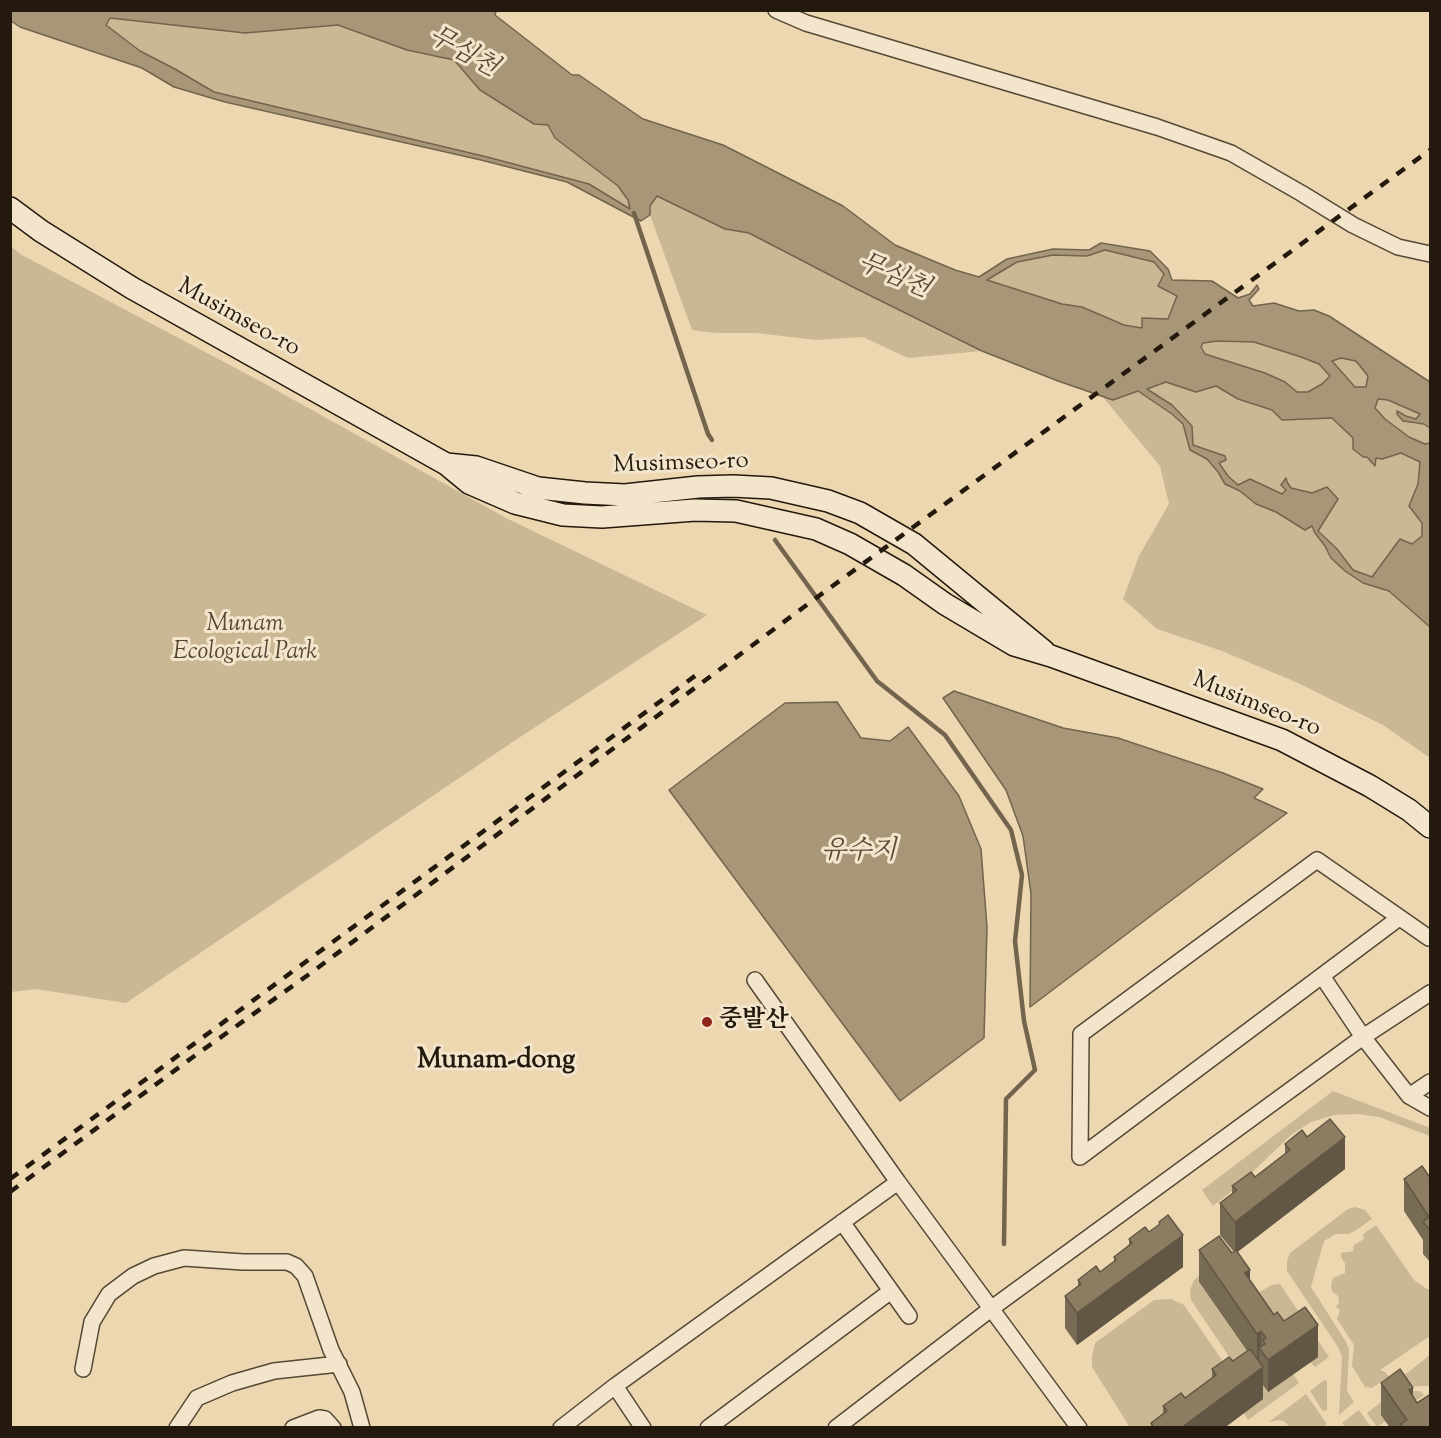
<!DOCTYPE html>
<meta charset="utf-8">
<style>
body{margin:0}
#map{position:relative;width:1441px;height:1438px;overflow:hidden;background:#ecd7b0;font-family:"Sorts Mill Goudy",serif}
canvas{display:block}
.frame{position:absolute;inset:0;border:12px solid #23190c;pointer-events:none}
</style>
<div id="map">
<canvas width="1441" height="1438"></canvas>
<div class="frame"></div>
</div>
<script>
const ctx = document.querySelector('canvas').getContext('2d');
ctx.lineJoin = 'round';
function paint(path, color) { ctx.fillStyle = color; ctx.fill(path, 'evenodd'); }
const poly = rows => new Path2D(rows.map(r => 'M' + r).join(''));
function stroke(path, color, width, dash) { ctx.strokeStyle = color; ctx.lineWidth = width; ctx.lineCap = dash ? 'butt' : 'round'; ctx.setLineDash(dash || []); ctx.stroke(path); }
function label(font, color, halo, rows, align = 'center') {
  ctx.font = font + ' "Sorts Mill Goudy","Noto Serif KR",serif'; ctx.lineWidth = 6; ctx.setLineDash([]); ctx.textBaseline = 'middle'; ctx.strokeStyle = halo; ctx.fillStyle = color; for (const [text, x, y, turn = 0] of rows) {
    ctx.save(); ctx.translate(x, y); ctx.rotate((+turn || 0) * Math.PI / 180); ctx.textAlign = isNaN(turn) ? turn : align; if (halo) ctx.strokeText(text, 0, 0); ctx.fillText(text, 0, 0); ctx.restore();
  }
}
const green = poly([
 [110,17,245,33,338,25,407,50,455,60,480,90,534,124,548,125,555,138,618,186,628,200,631,210,589,184,487,157,214,92,175,69,140,51,106,25],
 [657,196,725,229,749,233,853,287,982,351,908,358,863,337,817,340,756,333,715,333,692,330,650,215,650,206],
 [11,246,20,254,258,380,506,518,707,615,514,741,126,1003,36,989,11,992],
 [1105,250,1154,262,1164,274,1177,296,1168,319,1142,318,1142,328,1124,325,1082,307,1062,304,987,280,1017,262,1053,255,1087,256],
 [1217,341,1254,342,1301,357,1319,364,1330,376,1322,384,1308,392,1297,392,1285,382,1265,373,1205,354,1201,347,1204,342],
 [1341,358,1356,361,1368,376,1366,387,1355,387,1332,361],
 [1167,382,1195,392,1216,386,1238,399,1272,410,1282,420,1332,418,1353,438,1375,465,1376,457,1382,459,1402,453,1420,462,1418,484,1409,506,1422,523,1422,536,1383,565,1372,577,1353,570,1337,549,1318,531,1338,500,1327,488,1312,493,1291,488,1286,479,1286,490,1282,494,1250,479,1238,486,1228,476,1219,462,1225,456,1193,445,1192,426,1146,389],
 [1138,391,1172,414,1183,424,1190,450,1207,459,1219,472,1225,484,1240,491,1256,504,1276,512,1305,530,1312,526,1315,533,1325,546,1331,558,1389,591,1430,627,1430,758,1383,725,1298,683,1222,651,1157,629,1123,599,1139,556,1169,504,1160,466,1102,396,1113,400],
 [1378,399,1388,400,1420,414,1416,419,1397,411,1414,424,1424,424,1430,428,1430,443,1425,444,1409,437,1385,419,1375,408],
 [1333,1091,1430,1128,1430,1136,1379,1117,1358,1114,1334,1115,1311,1122,1291,1135,1236,1188,1213,1206,1202,1190],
 [1355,1207,1365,1210,1372,1219,1355,1231,1348,1234,1336,1234,1324,1241,1311,1287,1346,1342,1349,1349,1347,1391,1354,1402,1339,1415,1342,1356,1338,1347,1287,1271,1287,1261,1290,1253,1348,1209],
 [1376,1225,1414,1280,1427,1289,1430,1289,1430,1336,1380,1370,1385,1372,1389,1376,1372,1388,1365,1387,1352,1366,1354,1345,1337,1319,1340,1311,1336,1306,1339,1303,1338,1296,1332,1291,1331,1285,1333,1278,1345,1273,1345,1263,1341,1257,1341,1253,1353,1251,1354,1245,1364,1239,1363,1234],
 [1221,1259,1199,1282,1256,1365,1267,1392,1293,1374,1299,1383,1248,1420,1244,1413,1232,1361,1191,1300,1190,1290,1194,1280],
 [1280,1284,1329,1357,1315,1367,1250,1302,1261,1291,1272,1285],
 [1171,1299,1184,1305,1222,1360,1212,1381,1151,1427,1132,1427,1129,1426,1092,1367,1092,1356,1095,1343,1154,1300],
 [1430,1355,1430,1386,1389,1387],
 [1324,1380,1327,1381,1327,1410,1323,1411,1310,1391],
 [1401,1391,1420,1391,1424,1395,1377,1427,1367,1413,1394,1392],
 [1306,1394,1327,1424,1322,1427,1290,1428,1285,1422,1279,1420,1269,1422],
 [1359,1410,1371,1427,1345,1427,1342,1423]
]);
const water = poly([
 [10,11,496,11,495,15,572,75,579,75,643,119,723,145,843,206,895,245,955,270,979,277,1007,259,1053,249,1089,250,1101,243,1150,251,1168,269,1172,280,1212,281,1238,298,1250,294,1257,285,1259,289,1249,300,1253,306,1274,303,1299,311,1314,310,1329,316,1430,382,1430,428,1424,424,1403,421,1397,414,1397,411,1406,416,1416,419,1420,414,1388,400,1378,399,1375,408,1385,419,1409,437,1425,444,1430,443,1430,627,1389,591,1363,583,1345,571,1331,558,1325,546,1315,533,1312,526,1305,530,1276,512,1256,504,1240,491,1225,484,1218,472,1207,459,1190,450,1183,424,1172,414,1138,391,1113,400,1058,381,982,351,853,287,749,233,725,229,657,196,650,206,650,215,641,221,567,182,481,160,225,102,174,87,142,68,20,27,11,21,10,11],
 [110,18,245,33,338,25,407,50,454,60,480,90,534,124,548,125,555,138,618,186,628,200,630,209,589,184,487,157,214,92,175,69,140,51,106,25,110,18],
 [1105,250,1154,262,1164,274,1158,286,1177,296,1168,319,1142,318,1142,328,1124,325,1082,307,1062,304,987,280,1017,262,1053,255,1087,256,1105,250],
 [1217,341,1254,342,1301,357,1319,364,1330,376,1322,384,1308,392,1297,392,1285,382,1265,373,1205,354,1201,347,1203,343,1217,341],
 [1341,358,1356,361,1368,376,1366,387,1355,387,1332,361,1341,358],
 [1166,382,1196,392,1216,386,1238,399,1272,410,1282,420,1332,418,1353,438,1353,449,1363,457,1367,457,1375,466,1376,458,1382,459,1401,453,1420,462,1418,484,1409,506,1422,523,1422,536,1412,544,1400,539,1372,577,1353,570,1337,549,1318,531,1338,499,1327,487,1312,493,1291,488,1287,482,1286,478,1281,485,1286,490,1282,494,1250,479,1238,485,1228,476,1219,463,1226,460,1225,456,1193,445,1192,426,1172,405,1147,389,1166,382],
 [954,691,1063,728,1118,738,1223,773,1263,789,1254,798,1287,813,1030,1007,1031,894,1023,836,1006,790,943,698,954,691],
 [837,702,861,738,890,741,908,727,959,796,981,849,987,927,984,1038,900,1101,669,790,785,703,837,702]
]);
const stream = poly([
 [634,213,708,434,712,440],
 [775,540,877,681,945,735,1011,830,1022,875,1015,941,1024,1021,1035,1070,1006,1099,1004,1244]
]);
const street = poly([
 [776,10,806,23,1157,127,1231,153,1301,193,1353,225,1398,247,1430,254],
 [1399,918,1080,1157,1081,1034,1317,860,1429,938],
 [1322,976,1363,1037,1409,1096,1430,1108],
 [755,980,898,1182],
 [1409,1096,1430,1082],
 [842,1222,909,1316],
 [83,1369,92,1322,109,1294,133,1276,154,1266,184,1258,243,1262,287,1262,296,1266,305,1276,331,1350,352,1392,362,1428],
 [177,1428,197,1398,232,1383,274,1371,339,1364],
 [293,1428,319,1418,325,1419,333,1428],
 [561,1428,615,1386],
 [643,1428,615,1386,898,1182,1079,1428],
 [708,1428,891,1291],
 [836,1428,992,1308,1363,1037,1430,993]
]);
const secondary = poly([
 [10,208,41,231,132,288,446,464,469,483,515,503,563,515,602,517,695,510,736,511,816,529,850,544,904,575,945,604,1014,645,1051,656,1282,740,1370,786,1409,810,1430,827],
 [446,464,476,467,538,488,585,493,625,495,698,487,733,486,771,488,828,501,860,513,914,544,1044,651]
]);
const rail = poly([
 [10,1179,703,670],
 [10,1192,193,1057,308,975,812,601,1430,150]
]);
const wall = poly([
 [1307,1137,1345,1169,1237,1252,1250,1280,1274,1315,1284,1321,1318,1357,1268,1392,1263,1385,1263,1399,1224,1428,1151,1428,1151,1423,1163,1414,1163,1406,1185,1398,1212,1378,1212,1369,1233,1361,1247,1351,1199,1282,1199,1250,1232,1253,1234,1252,1220,1235,1220,1203,1232,1194,1232,1186,1255,1177,1285,1154,1285,1144],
 [1404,1179,1431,1179,1431,1263,1423,1254,1423,1240,1404,1211],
 [1159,1222,1183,1267,1077,1345,1065,1328,1065,1296,1078,1287,1078,1280,1100,1272,1114,1261,1114,1257,1129,1245,1129,1239,1149,1232,1159,1225],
 [1381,1383,1413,1397,1431,1428,1390,1428,1381,1415]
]);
const shadedWall = poly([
 [1345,1137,1345,1169,1235,1254,1235,1222],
 [1183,1235,1183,1267,1077,1345,1077,1313],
 [1250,1270,1250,1302,1245,1273],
 [1318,1325,1318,1357,1268,1392,1268,1360],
 [1261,1331,1261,1351,1259,1348,1259,1364,1257,1366,1257,1334],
 [1263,1367,1263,1399,1224,1428,1181,1428],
 [1413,1388,1413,1420,1409,1390]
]);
const building = poly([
 [1330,1119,1345,1137,1235,1222,1220,1203,1237,1190,1232,1186,1251,1172,1255,1177,1290,1150,1285,1144,1302,1130,1307,1137,1330,1119],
 [1422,1166,1431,1179,1431,1231,1423,1222,1429,1217,1404,1179,1422,1166],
 [1168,1215,1183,1235,1077,1313,1065,1296,1081,1284,1078,1280,1096,1266,1100,1272,1116,1260,1114,1257,1132,1243,1129,1239,1145,1227,1149,1232,1160,1224,1159,1222,1168,1215],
 [1219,1236,1232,1253,1236,1250,1250,1270,1245,1273,1274,1315,1277,1312,1284,1321,1305,1307,1318,1325,1268,1360,1259,1348,1265,1344,1263,1340,1266,1338,1261,1331,1257,1334,1199,1250,1219,1236],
 [1250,1349,1263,1367,1181,1428,1154,1428,1151,1423,1167,1411,1163,1406,1181,1393,1185,1398,1216,1375,1212,1369,1229,1357,1233,1361,1250,1349],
 [1400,1369,1413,1388,1409,1390,1417,1403,1431,1394,1431,1425,1427,1428,1403,1428,1401,1424,1407,1420,1381,1383,1400,1369]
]);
const markers = [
 [707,1022,6,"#8f2418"]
];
const streetNames = [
 ["Musimseo-ro",238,319,29],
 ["Musimseo-ro",681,465,-2],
 ["Musimseo-ro",1256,706,22]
];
const parkNames = [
 ["Munam",245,626],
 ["Ecological Park",245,654]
];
const poiNames = [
 ["중발산",719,1022]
];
const waterNames = [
 ["무심천",462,54,29],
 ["무심천",893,278,23],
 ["유수지",859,854]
];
const quarterNames = [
 ["Munam-dong",496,1062]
];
paint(green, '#cab794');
paint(water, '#a89678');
stroke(water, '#73644d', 1.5);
stroke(stream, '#73644d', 4.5);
stroke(street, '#554835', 18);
stroke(secondary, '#23190c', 24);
stroke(street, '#f3e5cc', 15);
stroke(secondary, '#f3e5cc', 21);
stroke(rail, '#23190c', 4.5, [10, 10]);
paint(wall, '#786b53');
paint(shadedWall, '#625744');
paint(building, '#8c7c61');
stroke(building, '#625744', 1.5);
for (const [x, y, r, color] of markers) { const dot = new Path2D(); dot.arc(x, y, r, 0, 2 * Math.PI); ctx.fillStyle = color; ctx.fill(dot); stroke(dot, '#f3e5cc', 2); }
label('24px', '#23190c', '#f3e5cc', streetNames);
label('italic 24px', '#554835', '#f3e5cc', parkNames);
label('bold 24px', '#23190c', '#f3e5cc', poiNames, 'left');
label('italic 26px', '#584b37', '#f3e5cc', waterNames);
label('bold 27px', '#23190c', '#f3e5cc', quarterNames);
</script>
